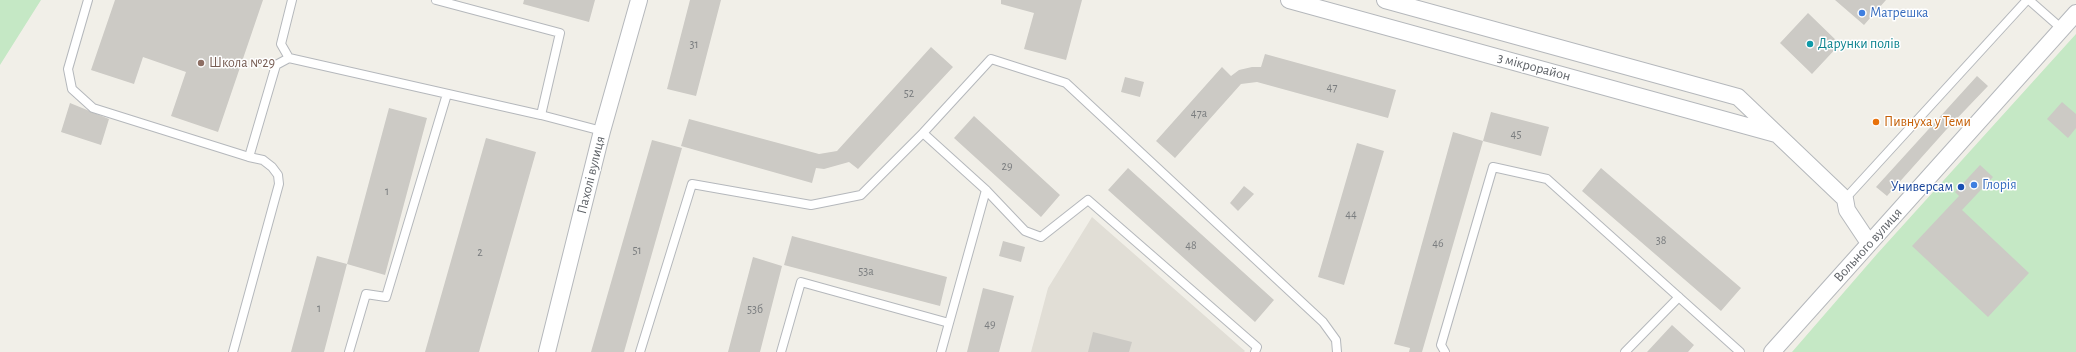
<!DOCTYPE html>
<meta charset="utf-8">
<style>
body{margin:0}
canvas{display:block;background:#f1efe8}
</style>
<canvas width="2076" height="352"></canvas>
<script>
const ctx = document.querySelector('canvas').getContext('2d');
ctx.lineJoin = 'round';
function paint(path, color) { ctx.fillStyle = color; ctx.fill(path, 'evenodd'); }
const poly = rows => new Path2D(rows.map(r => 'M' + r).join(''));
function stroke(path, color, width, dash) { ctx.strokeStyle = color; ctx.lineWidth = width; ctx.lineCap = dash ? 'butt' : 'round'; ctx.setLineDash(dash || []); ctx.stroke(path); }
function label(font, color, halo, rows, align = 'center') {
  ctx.font = font + ' "Alegreya Sans",sans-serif'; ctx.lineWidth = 3; ctx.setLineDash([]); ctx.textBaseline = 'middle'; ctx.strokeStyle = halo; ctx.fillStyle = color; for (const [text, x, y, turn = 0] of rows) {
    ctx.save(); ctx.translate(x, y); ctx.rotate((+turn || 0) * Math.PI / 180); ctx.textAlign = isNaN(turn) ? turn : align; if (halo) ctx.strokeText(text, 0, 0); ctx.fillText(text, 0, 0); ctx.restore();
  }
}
const education = poly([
 [1092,217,1245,351,1244,352,1031,352,1048,288]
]);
const green = poly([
 [0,0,41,0,0,65],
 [2076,34,2076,352,1792,352,1877,254]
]);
const building = poly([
 [115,0,263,0,218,132,171,116,186,72,143,57,134,84,91,70],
 [524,0,595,0,589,22,523,4],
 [690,0,721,0,696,96,667,89],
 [1001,0,1082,0,1066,60,1024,49,1034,13,1001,4],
 [1835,0,1886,0,1864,25],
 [1808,13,1840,44,1812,74,1780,43],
 [931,47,953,67,858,169,849,162,824,169,816,168,812,183,681,146,689,119,819,154,837,151],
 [1265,54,1396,90,1388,118,1257,82,1241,84,1175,158,1156,141,1222,67,1231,76,1239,70,1252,67,1261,67],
 [1977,76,1988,86,1946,130,1887,196,1876,187],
 [1125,77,1144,82,1140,97,1121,92],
 [2062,102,2076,114,2076,128,2068,138,2047,119],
 [70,103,109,119,101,145,61,132],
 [389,108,427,118,385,275,347,264],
 [1491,112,1549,127,1541,156,1483,141],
 [974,116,1060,195,1041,217,954,138],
 [1453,132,1483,141,1422,352,1409,352,1410,348,1394,344],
 [486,138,536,152,479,352,425,352],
 [652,140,682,148,624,352,591,352],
 [1357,143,1384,151,1344,285,1318,277],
 [1980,165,1993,177,1962,210,2029,273,1988,317,1912,246,1959,196,1955,192],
 [1128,168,1274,300,1255,322,1108,190],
 [1601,168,1741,288,1721,311,1582,191],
 [1244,186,1254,194,1238,211,1230,203],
 [792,236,947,277,940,306,784,265],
 [1003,241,1025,247,1021,262,999,256],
 [317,256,347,264,324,352,291,352],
 [753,257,782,266,760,352,728,352],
 [983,288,1014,296,999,352,967,352],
 [1672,325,1694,345,1688,352,1647,352],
 [1093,332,1132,342,1129,352,1088,352]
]);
const lane = poly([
 [88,0,68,69,72,89,93,108,249,157],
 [436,0,560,33,541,115,602,131],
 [2029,0,2062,29],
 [289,58,281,44,292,0],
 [923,133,986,190,1025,231,1041,237,1088,200,1257,347,1255,352],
 [1845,199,2027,0],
 [949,323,986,190],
 [233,352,279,184,278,175,272,167,263,160,249,157,276,65,289,58,541,115],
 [349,352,366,294,386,297,447,94],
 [640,352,692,184,811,205,861,195,923,133,991,59,1066,83,1323,322,1336,340,1337,352],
 [781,352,801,282,949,323,941,352],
 [1445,352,1441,345,1493,167,1547,179,1740,352],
 [1625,352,1679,297]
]);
const street = poly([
 [1289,0,1776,134],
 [1385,0,1738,97,1845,199,1847,210,1869,243],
 [547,352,602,131,639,0],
 [1772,352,2076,13]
]);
const markers = [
 [1862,13,4,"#3f7fe0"],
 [1810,44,4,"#0f9aa8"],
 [201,63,4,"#8d6e63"],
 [1876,122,4,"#e8710a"],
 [1974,185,4,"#3f7fe0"],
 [1961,187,4,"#1a4fb4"]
];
const numberNames = [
 ["31",694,44],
 ["47",1332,87],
 ["52",909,93],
 ["47а",1199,113],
 ["45",1516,134],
 ["29",1007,166],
 ["1",387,191],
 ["44",1351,214],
 ["38",1661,240],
 ["46",1438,243],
 ["48",1191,245],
 ["51",637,250],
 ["2",480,252],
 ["53а",866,271],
 ["1",319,308],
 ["53б",755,309],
 ["49",990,324]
];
const shopNames = [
 ["Матрешка",1870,13],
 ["Глорія",1982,185]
];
const cultureNames = [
 ["Дарунки полів",1818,44]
];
const educationNames = [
 ["Школа №29",209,63]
];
const streetNames = [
 ["3 мікрорайон",1534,67,15],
 ["Пахолі вулиця",591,175,-76],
 ["Вольного вулиця",1868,245,-48]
];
const foodNames = [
 ["Пивнуха у Теми",1884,122]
];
const transitNames = [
 ["Универсам",1953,187]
];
paint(education, '#e1ded6');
paint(green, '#c5e8c5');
paint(building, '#cccac5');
stroke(lane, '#b5b8bc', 10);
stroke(street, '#b5b8bc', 18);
stroke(lane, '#fff', 8);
stroke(street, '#fff', 16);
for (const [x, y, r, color] of markers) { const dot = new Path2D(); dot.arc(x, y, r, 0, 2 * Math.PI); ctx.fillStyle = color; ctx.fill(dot); stroke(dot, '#fff', 1.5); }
label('12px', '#7a7d7f', null, numberNames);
label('14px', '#366cbe', '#fff', shopNames, 'left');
label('14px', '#0d838f', '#fff', cultureNames, 'left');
label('14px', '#785e54', '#fff', educationNames, 'left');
label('14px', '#5f6368', '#fff', streetNames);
label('14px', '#c56008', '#fff', foodNames, 'left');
label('14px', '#164399', '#fff', transitNames, 'right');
</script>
